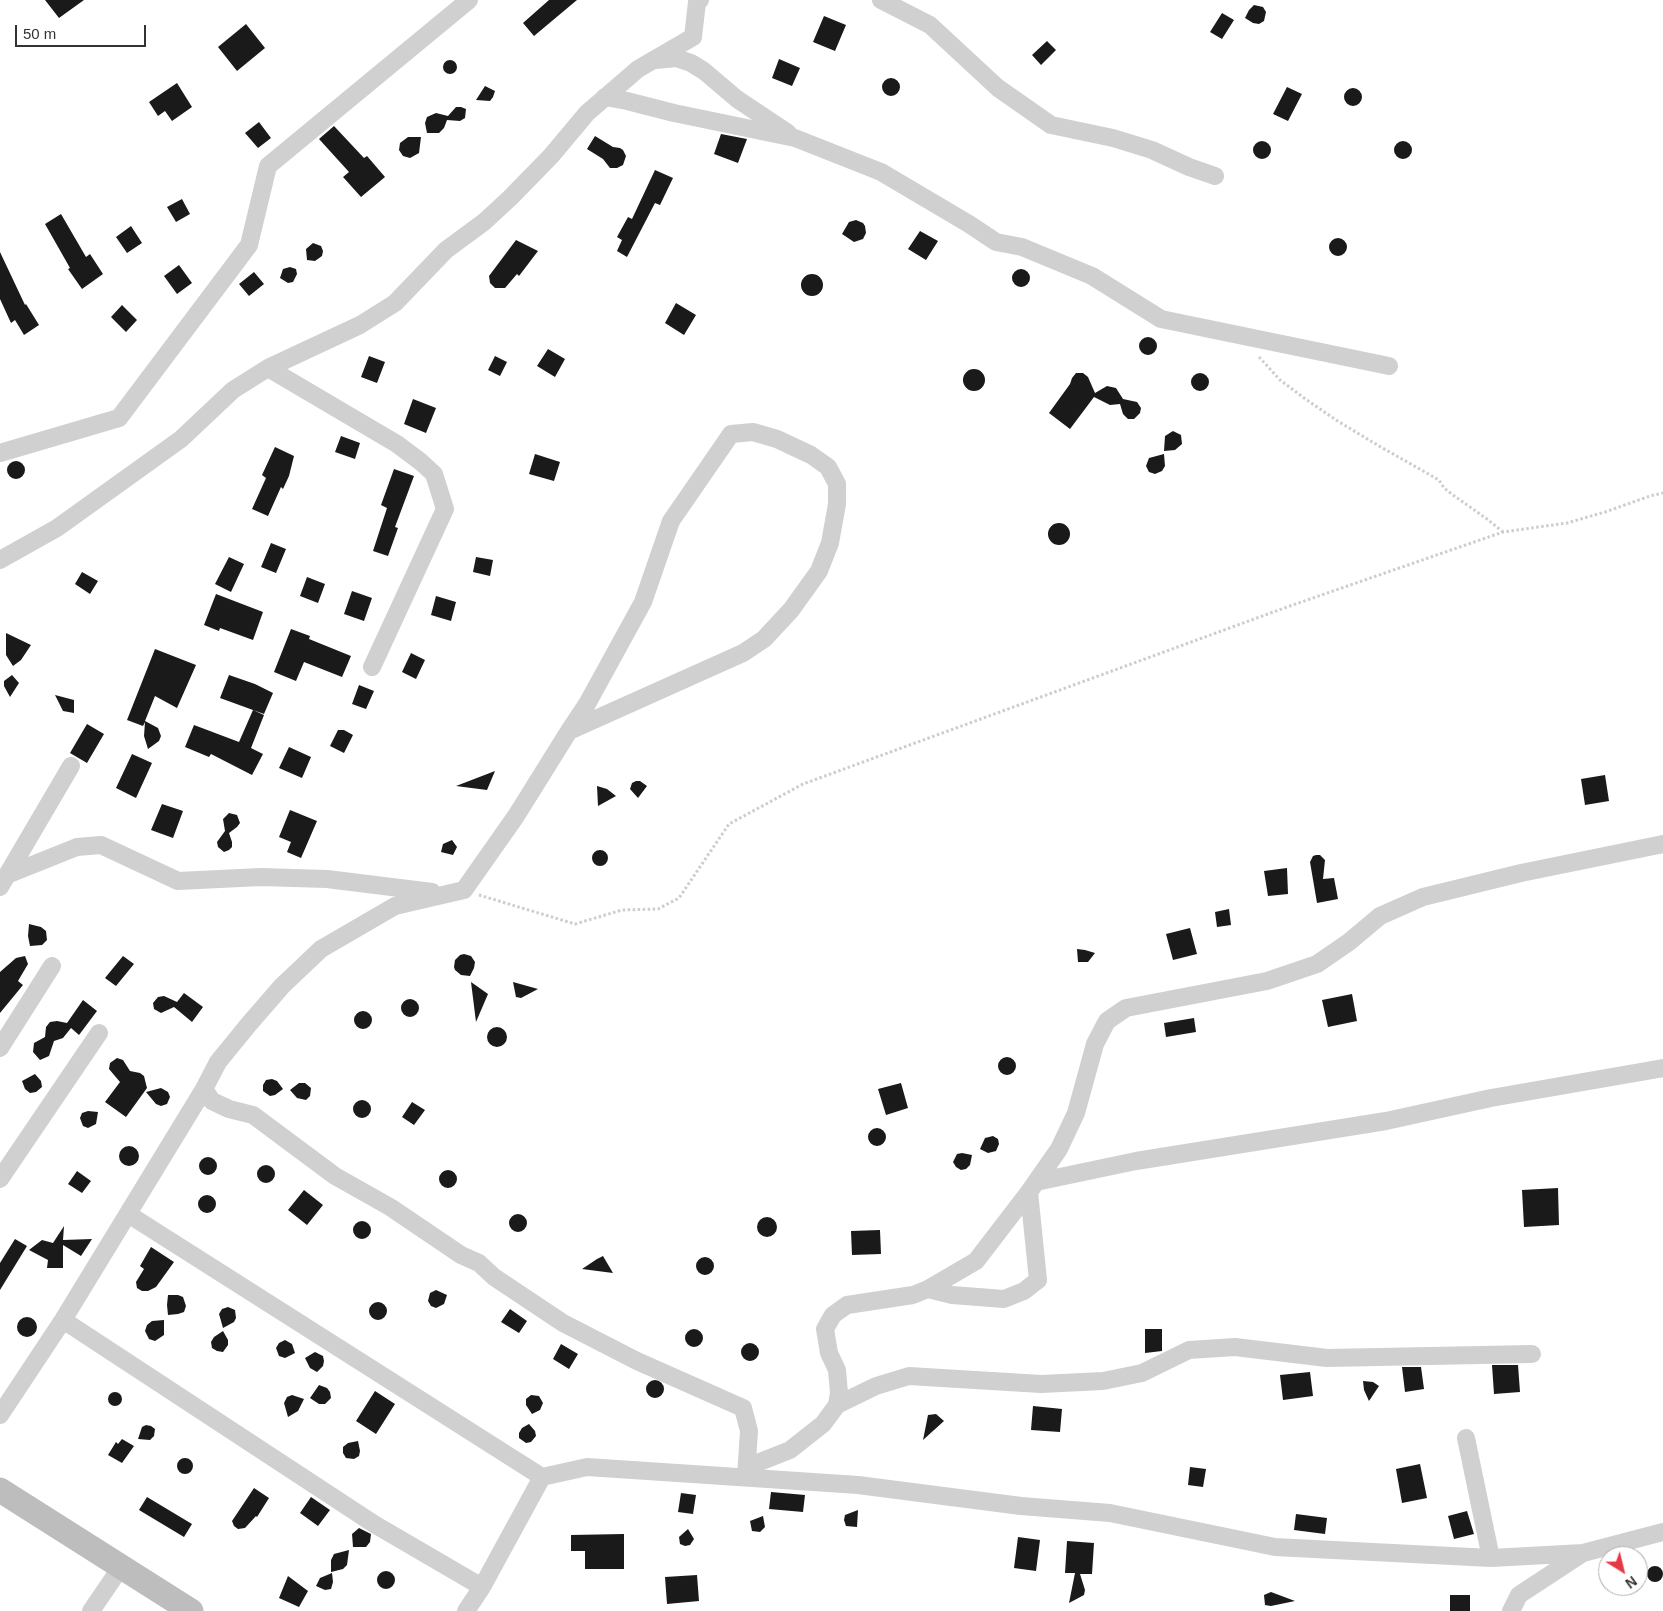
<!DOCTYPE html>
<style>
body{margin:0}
#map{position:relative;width:1663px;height:1611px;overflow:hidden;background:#fff;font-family:Helvetica,sans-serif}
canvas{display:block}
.north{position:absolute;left:1598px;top:1546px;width:50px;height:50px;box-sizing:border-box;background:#fff;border:1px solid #adadad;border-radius:50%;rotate:144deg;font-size:14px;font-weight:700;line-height:20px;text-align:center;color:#333}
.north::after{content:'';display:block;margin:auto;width:18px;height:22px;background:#e63946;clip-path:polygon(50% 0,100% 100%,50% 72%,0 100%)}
.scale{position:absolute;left:15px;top:25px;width:131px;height:22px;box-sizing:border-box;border:2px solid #333;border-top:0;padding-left:6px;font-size:15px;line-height:18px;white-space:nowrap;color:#333;-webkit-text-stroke:4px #fff;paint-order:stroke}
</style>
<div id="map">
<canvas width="1663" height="1611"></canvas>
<div class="north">N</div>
<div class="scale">50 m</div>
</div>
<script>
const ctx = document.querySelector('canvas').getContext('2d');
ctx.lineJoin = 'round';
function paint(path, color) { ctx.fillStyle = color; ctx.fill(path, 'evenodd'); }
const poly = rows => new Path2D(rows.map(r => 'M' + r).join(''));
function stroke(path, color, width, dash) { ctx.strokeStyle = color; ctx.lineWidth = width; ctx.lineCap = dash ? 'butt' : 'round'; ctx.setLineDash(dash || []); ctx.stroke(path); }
const building = poly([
 [45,0,84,0,59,18],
 [549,0,577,0,534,36,523,23],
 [1254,5,1263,7,1266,12,1264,21,1259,24,1253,23,1245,18,1249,10],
 [1222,13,1234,20,1222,39,1210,32],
 [824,16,846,25,835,51,813,42],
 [246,24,265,48,237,71,218,47],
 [1047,41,1056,50,1041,65,1032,55],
 [779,59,800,68,792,86,772,78],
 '443 67a7 7 0 1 1 14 0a7 7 0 1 1-14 0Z',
 '882 87a9 9 0 1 1 18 0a9 9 0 1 1-18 0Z',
 [177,83,192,107,172,121,165,111,158,116,149,102],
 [485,86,495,91,493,97,490,101,476,100],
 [1287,87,1302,94,1288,121,1273,114],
 '1344 97a9 9 0 1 1 18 0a9 9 0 1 1-18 0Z',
 [456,107,461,107,466,109,465,118,460,121,447,120,444,128,439,133,427,133,425,123,427,117,436,113,448,116],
 [259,122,271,138,258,148,245,133],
 [334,126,364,158,367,156,385,177,361,197,343,177,349,172,319,139],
 [721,134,747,139,738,163,714,154],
 [595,136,613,147,620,148,623,150,626,156,623,165,617,168,610,168,603,159,587,149],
 [408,137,421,137,419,153,410,158,403,156,399,150,400,143],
 '1394 150a9 9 0 1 1 18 0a9 9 0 1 1-18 0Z',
 '1253 150a9 9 0 1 1 18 0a9 9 0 1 1-18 0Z',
 [655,170,673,178,660,205,655,203,627,257,617,251,622,240,617,237,628,217,632,219],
 [182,199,190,214,176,222,167,207],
 [61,214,86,257,90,254,103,274,82,289,68,269,70,268,45,224],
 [856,220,863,223,865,226,866,233,863,239,854,242,842,234,849,222],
 [131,226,142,243,127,253,116,237],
 [920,231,938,241,926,260,908,249],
 '1329 247a9 9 0 1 1 18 0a9 9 0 1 1-18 0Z',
 [516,240,538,251,519,276,517,274,505,288,495,288,490,283,489,276],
 [313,243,321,246,323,251,322,256,315,261,307,260,306,249],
 [0,252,25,305,26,304,39,325,24,335,15,320,11,323,0,299],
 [179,265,192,283,177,294,164,276],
 [290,267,296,269,297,274,293,282,288,283,280,278,283,269],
 '1012 278a9 9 0 1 1 18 0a9 9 0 1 1-18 0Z',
 [254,272,264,284,249,296,239,284],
 '801 285a11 11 0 1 1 22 0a11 11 0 1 1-22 0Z',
 [676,303,696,315,684,335,665,323],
 [122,305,137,320,126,332,111,317],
 '1139 346a9 9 0 1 1 18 0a9 9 0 1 1-18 0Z',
 [548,349,565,359,555,377,537,366],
 [369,356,385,362,377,383,361,377],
 [495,356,507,362,500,376,488,370],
 '963 380a11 11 0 1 1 22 0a11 11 0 1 1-22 0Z',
 '1191 382a9 9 0 1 1 18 0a9 9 0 1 1-18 0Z',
 [1076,373,1083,373,1088,377,1095,393,1107,386,1116,388,1123,399,1137,402,1141,408,1140,413,1134,419,1128,419,1123,414,1120,404,1110,405,1094,397,1070,429,1049,413,1070,384,1072,378],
 [413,399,436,408,426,433,404,424],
 [1173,431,1181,435,1182,444,1175,450,1164,451,1165,436],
 [341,436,360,443,355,459,335,452],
 [275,447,294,456,289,476,283,489,281,487,268,516,252,509,266,478,262,475],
 [535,454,560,462,554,481,529,474],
 [1164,454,1165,466,1162,471,1155,474,1149,472,1146,466,1149,458],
 '7 470a9 9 0 1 1 18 0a9 9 0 1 1-18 0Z',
 [394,469,414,476,395,527,398,528,388,556,373,551,387,508,381,505],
 '1048 534a11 11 0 1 1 22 0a11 11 0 1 1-22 0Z',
 [271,543,286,549,276,573,261,567],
 [229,557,244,564,231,592,215,584],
 [476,557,493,560,490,576,473,572],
 [82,572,98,581,90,594,75,584],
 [307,577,325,584,318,603,300,596],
 [352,591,372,598,364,621,344,614],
 [216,594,263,612,253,640,220,628,219,631,204,625],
 [436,596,456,602,451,621,431,615],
 [291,629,310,636,309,639,351,656,342,677,304,662,296,681,274,672],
 [6,633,31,645,21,660,13,666,6,655],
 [155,649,196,665,177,708,155,696,145,721,158,728,161,736,159,741,148,749,144,736,145,722,143,726,127,720],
 [411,653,425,660,416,679,402,672],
 [12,675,19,683,10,697,4,686,4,681],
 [229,675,255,684,273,693,264,714,220,698],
 [359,685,374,691,366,709,352,704],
 [55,695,74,700,74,713,63,711],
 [253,710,264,715,251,748,263,754,252,775,211,754,209,757,185,747,194,725,239,742],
 [87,724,104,734,87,763,70,753],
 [338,730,344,730,353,735,344,753,330,746],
 [289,747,311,757,302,778,279,768],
 [132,754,152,763,136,798,116,788],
 [495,771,487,790,456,786],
 [1605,775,1609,801,1585,805,1581,779],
 [636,781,640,781,647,786,638,798,630,789,632,783],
 [597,786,607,789,616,796,598,806],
 [162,804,183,811,173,838,151,830],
 [290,810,317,821,301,858,287,852,291,842,279,837],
 [229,813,237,815,240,823,237,827,229,833,232,842,232,847,229,850,224,852,218,847,217,842,225,831,223,819],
 [452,840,457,847,453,855,441,852,443,844],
 '592 858a8 8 0 1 1 16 0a8 8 0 1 1-16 0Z',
 [1316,855,1320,855,1325,860,1323,879,1334,878,1338,899,1317,903,1310,862,1313,856],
 [1287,868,1288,894,1268,896,1264,871],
 [1229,909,1231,925,1217,927,1215,912],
 [29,924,41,927,46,931,47,940,42,945,30,946,28,936],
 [1190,928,1197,954,1173,960,1166,934],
 [1077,949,1085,950,1095,953,1088,962,1078,962],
 [464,954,471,956,475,962,474,968,470,976,461,975,455,970,454,967,455,960,460,955],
 [25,956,28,964,18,981,23,985,0,1013,0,972,16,958],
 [123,956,134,964,116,986,105,978],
 [471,982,488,994,476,1022],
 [513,982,538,989,521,998,516,997],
 [184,993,203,1007,192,1022,174,1007,161,1013,154,1009,153,1003,158,997,164,996,177,1002],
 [1352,994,1357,1021,1328,1027,1322,1000],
 '401 1008a9 9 0 1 1 18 0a9 9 0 1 1-18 0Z',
 [83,1000,97,1011,79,1035,71,1028,63,1038,54,1041,49,1056,40,1060,33,1052,34,1043,45,1037,46,1027,50,1022,57,1021,67,1023],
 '354 1020a9 9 0 1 1 18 0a9 9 0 1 1-18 0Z',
 [1194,1018,1196,1032,1166,1037,1164,1023],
 '487 1037a10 10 0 1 1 20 0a10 10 0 1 1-20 0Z',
 '998 1066a9 9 0 1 1 18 0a9 9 0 1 1-18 0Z',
 [117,1058,123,1060,130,1071,140,1073,144,1076,147,1088,126,1117,105,1102,120,1082,109,1069,110,1063],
 [35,1074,41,1081,42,1087,36,1092,30,1093,25,1089,22,1081],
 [272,1079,277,1081,283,1089,275,1095,270,1096,263,1091,263,1085,266,1080],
 [299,1083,305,1083,311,1088,310,1096,306,1100,297,1098,290,1090],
 [901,1083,908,1108,886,1115,878,1089],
 [161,1088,168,1092,170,1097,167,1104,161,1106,156,1104,146,1092],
 '353 1109a9 9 0 1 1 18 0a9 9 0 1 1-18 0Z',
 [412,1102,425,1110,414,1125,402,1117],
 [88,1111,98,1112,96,1124,88,1128,83,1126,80,1118,82,1113],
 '868 1137a9 9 0 1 1 18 0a9 9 0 1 1-18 0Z',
 [993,1136,998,1139,999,1144,996,1151,988,1153,980,1149,985,1138],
 '119 1156a10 10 0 1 1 20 0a10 10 0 1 1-20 0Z',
 [962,1153,972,1155,970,1165,966,1169,961,1170,956,1167,953,1162,957,1154],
 '199 1166a9 9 0 1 1 18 0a9 9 0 1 1-18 0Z',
 '257 1174a9 9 0 1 1 18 0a9 9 0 1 1-18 0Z',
 '439 1179a9 9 0 1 1 18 0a9 9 0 1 1-18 0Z',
 [77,1171,91,1181,82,1193,68,1184],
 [1558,1188,1559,1225,1524,1227,1522,1190],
 [304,1190,323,1205,307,1225,288,1210],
 '198 1204a9 9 0 1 1 18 0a9 9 0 1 1-18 0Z',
 '509 1223a9 9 0 1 1 18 0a9 9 0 1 1-18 0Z',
 '757 1227a10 10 0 1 1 20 0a10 10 0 1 1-20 0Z',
 '353 1230a9 9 0 1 1 18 0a9 9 0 1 1-18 0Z',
 [64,1226,63,1240,92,1239,81,1256,63,1245,63,1268,47,1268,48,1260,29,1250,42,1240,53,1243],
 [880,1230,881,1254,852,1255,851,1231],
 [15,1239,27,1246,0,1290,0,1263],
 [151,1247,174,1262,156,1287,148,1291,142,1291,137,1288,136,1282,144,1269,140,1266],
 [603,1256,613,1273,582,1269,597,1259],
 '696 1266a9 9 0 1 1 18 0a9 9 0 1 1-18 0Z',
 [436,1290,447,1295,444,1304,436,1308,431,1306,428,1301,430,1293],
 [168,1295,178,1295,183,1297,186,1306,184,1312,178,1314,168,1315,167,1305],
 '369 1311a9 9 0 1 1 18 0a9 9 0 1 1-18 0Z',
 [228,1307,235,1310,236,1318,234,1322,223,1328,219,1314,222,1309],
 [510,1309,527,1321,519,1333,501,1322],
 '17 1327a10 10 0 1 1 20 0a10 10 0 1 1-20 0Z',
 [164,1320,164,1335,155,1341,149,1339,145,1331,147,1325,152,1321],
 [1145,1329,1162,1329,1162,1351,1145,1353],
 '685 1338a9 9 0 1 1 18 0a9 9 0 1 1-18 0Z',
 [223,1331,228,1340,228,1345,223,1352,217,1351,212,1348,211,1342,214,1337],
 [285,1340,292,1344,295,1353,285,1358,279,1356,276,1348,279,1343],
 '741 1352a9 9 0 1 1 18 0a9 9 0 1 1-18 0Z',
 [561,1344,578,1354,569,1369,553,1359],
 [315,1352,323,1356,324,1361,323,1366,317,1372,310,1368,305,1358],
 [1492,1365,1518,1365,1520,1392,1494,1394],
 [1402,1367,1421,1367,1424,1389,1405,1392],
 [1310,1372,1313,1396,1283,1400,1280,1375],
 '646 1389a9 9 0 1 1 18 0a9 9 0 1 1-18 0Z',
 [1363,1381,1373,1382,1379,1386,1369,1401,1364,1390],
 [319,1385,327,1388,330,1392,331,1398,325,1404,319,1404,310,1398],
 [375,1391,395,1404,376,1434,356,1421],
 '108 1399a7 7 0 1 1 14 0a7 7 0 1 1-14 0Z',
 [292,1395,304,1399,298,1411,288,1417,284,1403,287,1397],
 [531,1395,539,1396,543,1403,540,1410,532,1414,526,1405,526,1399],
 [1033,1406,1062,1409,1060,1432,1031,1430],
 [936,1414,944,1421,923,1440,928,1415],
 [529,1424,535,1431,536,1436,531,1442,526,1443,519,1438,519,1433,522,1428],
 [146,1425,151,1426,155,1429,154,1436,150,1440,138,1439,142,1427],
 [122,1439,134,1446,122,1463,108,1455,116,1442,118,1444],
 [358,1441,360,1451,359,1456,354,1459,346,1458,343,1453,343,1447,348,1443],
 '177 1466a8 8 0 1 1 16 0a8 8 0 1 1-16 0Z',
 [1420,1464,1427,1498,1402,1503,1396,1469],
 [1190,1467,1206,1469,1203,1487,1188,1485],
 [254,1488,269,1498,257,1517,256,1516,245,1528,238,1529,234,1526,232,1521],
 [771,1492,805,1495,803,1512,769,1509],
 [681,1493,696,1495,693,1514,678,1512],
 [147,1497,192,1524,184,1537,139,1510],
 [311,1497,330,1510,318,1526,300,1513],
 [858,1510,857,1527,846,1526,844,1520,845,1515],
 [1467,1511,1474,1534,1454,1539,1448,1516],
 [1296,1514,1327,1518,1325,1534,1294,1530],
 [763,1516,765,1527,760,1532,752,1531,750,1521],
 [359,1528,371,1534,370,1542,366,1547,353,1547,352,1534],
 [688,1529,694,1539,690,1545,685,1546,680,1544,679,1537],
 [624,1534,624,1569,585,1569,585,1551,571,1551,571,1535],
 [1018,1537,1040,1540,1036,1571,1014,1568],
 [1067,1541,1094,1543,1092,1574,1080,1574,1085,1590,1084,1595,1069,1603,1075,1573,1065,1573],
 [349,1550,347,1565,343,1569,331,1572,331,1560,334,1554],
 '1647 1574a8 8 0 1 1 16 0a8 8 0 1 1-16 0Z',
 '377 1580a9 9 0 1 1 18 0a9 9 0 1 1-18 0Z',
 [332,1573,333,1582,331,1589,325,1590,316,1586,320,1578],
 [697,1575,699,1601,667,1604,665,1577],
 [288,1576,308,1591,299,1607,279,1598],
 [1271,1592,1295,1601,1271,1606,1265,1605,1264,1595],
 [1450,1595,1470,1595,1470,1611,1450,1611]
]);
const path = poly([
 [1259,357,1280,380,1304,398,1336,420,1379,446,1439,480,1444,488,1453,495,1487,519,1503,532],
 [479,895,575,924,622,910,658,909,679,898,729,824,803,784,1287,607,1503,532,1567,523,1605,512,1650,496,1663,493]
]);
const street = poly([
 [881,0,930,25,998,88,1051,125,1113,138,1152,150,1189,167,1215,176],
 [656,60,676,58,691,63,704,71,737,99,788,133],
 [605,97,627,101,674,113,795,138,881,172,969,224,996,242,1022,247,1092,276,1161,319,1389,366],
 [268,368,397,444,421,462,434,474,445,509,372,667],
 [0,453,119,418,249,245,268,166,469,0],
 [0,560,57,528,181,439,233,390,268,368,360,325,395,303,446,250,484,222,510,198,551,156,587,113,638,69,693,37,697,2,700,0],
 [7,875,77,847,101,845,178,881,261,877,327,879,432,892],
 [0,887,71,766],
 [0,1048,52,966],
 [204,1089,212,1101,229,1109,253,1115,335,1176,390,1207,461,1255,479,1263,494,1277,563,1323,637,1361,743,1408,749,1431,746,1477],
 [0,1179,99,1033],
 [1036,1182,1136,1161,1386,1121,1491,1098,1663,1068],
 [128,1214,542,1477,587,1467,858,1485,1021,1506,1110,1513,1275,1547,1491,1558,1583,1553],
 [928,1289,952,1295,1004,1299,1024,1291,1038,1280,1029,1192],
 [63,1320,374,1524,482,1587],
 [837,1405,876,1386,909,1376,1041,1384,1103,1381,1142,1373,1189,1350,1235,1347,1327,1358,1532,1354],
 [0,1415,63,1320,204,1089,218,1062,249,1024,282,986,321,949,395,906,464,890,516,816,569,731,587,704,643,602,671,521,731,434,753,432,777,439,811,455,828,467,837,484,837,504,830,543,819,571,791,610,764,639,743,653,569,731],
 [1466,1438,1491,1558],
 [747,1467,790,1450,823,1424,837,1405,839,1393,837,1370,829,1353,825,1329,833,1315,847,1305,913,1295,928,1289,976,1261,1029,1192,1059,1149,1076,1113,1095,1044,1107,1021,1126,1008,1267,981,1317,964,1349,942,1380,916,1423,897,1521,873,1663,844],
 [91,1611,121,1567],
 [466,1611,482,1587,542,1477],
 [1511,1611,1519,1595,1583,1553,1663,1532]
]);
const secondary = poly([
 [0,1490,191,1611]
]);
paint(building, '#1a1a1a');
stroke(path, '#cdcdcd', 3, [2.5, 2.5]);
stroke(street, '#d0d0d0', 18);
stroke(secondary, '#bdbdbd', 25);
</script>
